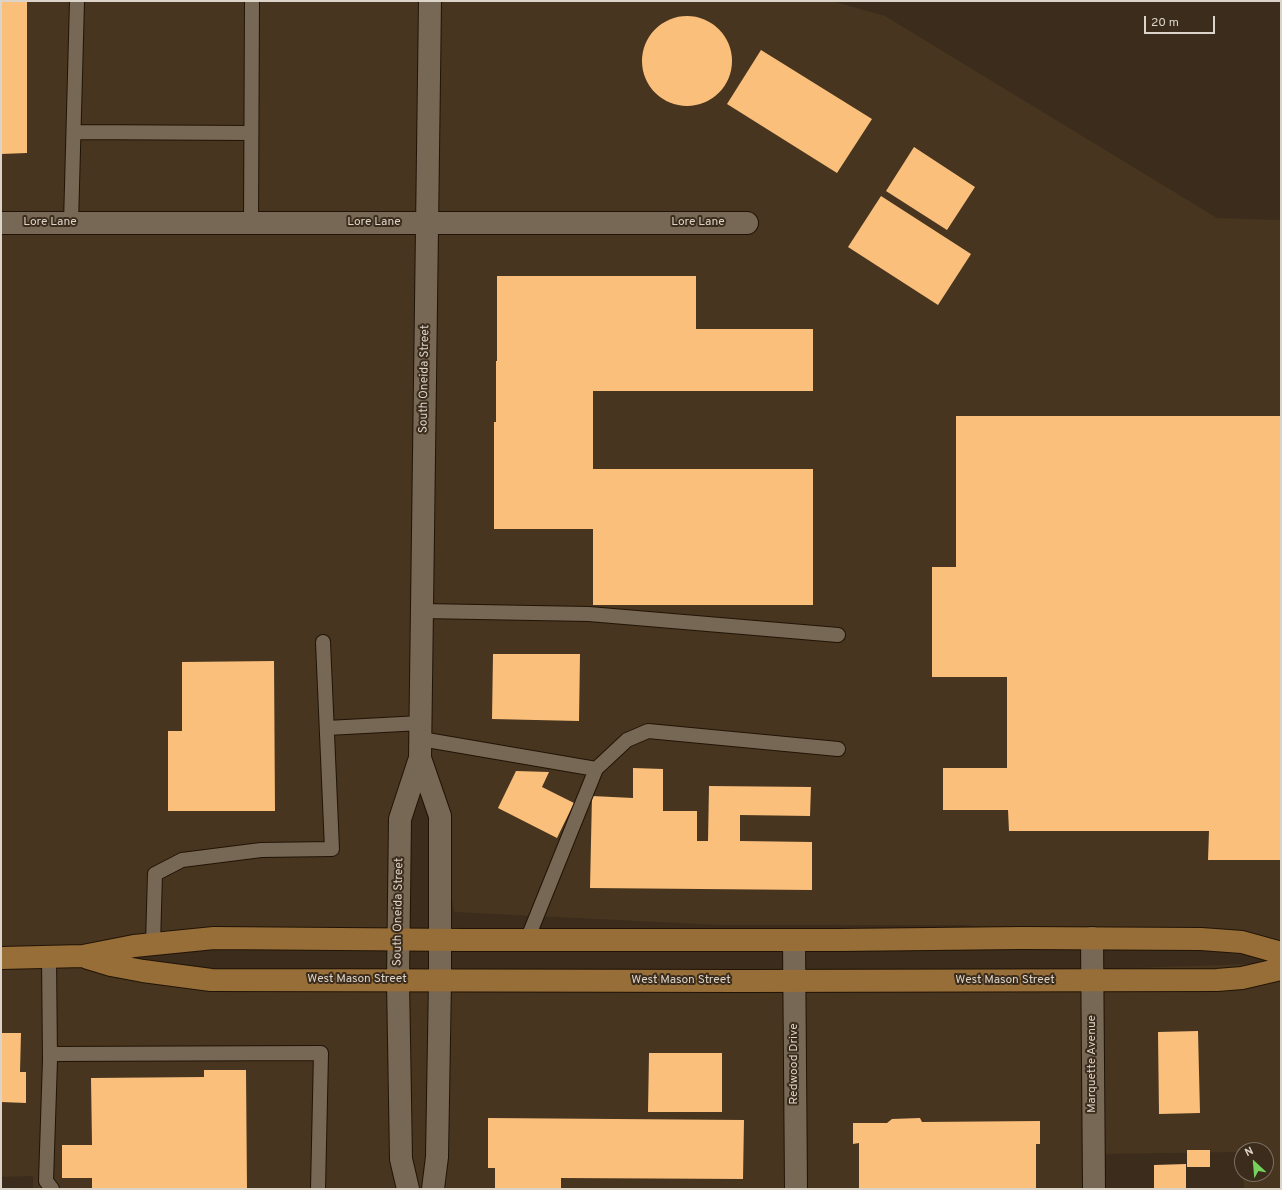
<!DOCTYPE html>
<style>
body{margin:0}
#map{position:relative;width:1282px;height:1190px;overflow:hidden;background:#3b2c1c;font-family:Overpass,sans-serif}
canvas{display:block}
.frame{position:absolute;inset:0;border:2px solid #dcd3c9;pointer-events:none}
.north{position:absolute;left:1234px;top:1142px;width:40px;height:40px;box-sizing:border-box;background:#3b2c1c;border:1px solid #7b6f61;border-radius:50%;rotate:334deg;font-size:11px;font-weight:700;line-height:16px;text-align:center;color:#dcd3c9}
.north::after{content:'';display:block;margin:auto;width:14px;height:18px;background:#75d25a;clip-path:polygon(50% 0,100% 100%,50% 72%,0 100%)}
.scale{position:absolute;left:1144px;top:16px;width:71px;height:18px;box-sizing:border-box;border:2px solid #dcd3c9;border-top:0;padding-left:5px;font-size:12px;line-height:14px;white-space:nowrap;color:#dcd3c9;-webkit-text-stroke:3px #3b2c1c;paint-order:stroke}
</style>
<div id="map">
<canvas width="1282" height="1190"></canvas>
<div class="frame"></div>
<div class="north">N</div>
<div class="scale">20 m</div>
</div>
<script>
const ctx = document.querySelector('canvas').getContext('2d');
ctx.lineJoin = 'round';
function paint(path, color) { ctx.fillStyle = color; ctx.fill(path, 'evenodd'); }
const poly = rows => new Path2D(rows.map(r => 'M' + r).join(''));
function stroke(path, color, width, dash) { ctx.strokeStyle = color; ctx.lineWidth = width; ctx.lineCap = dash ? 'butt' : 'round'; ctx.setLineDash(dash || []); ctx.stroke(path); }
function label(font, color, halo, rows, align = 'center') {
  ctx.font = font + ' Overpass,sans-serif'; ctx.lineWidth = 4; ctx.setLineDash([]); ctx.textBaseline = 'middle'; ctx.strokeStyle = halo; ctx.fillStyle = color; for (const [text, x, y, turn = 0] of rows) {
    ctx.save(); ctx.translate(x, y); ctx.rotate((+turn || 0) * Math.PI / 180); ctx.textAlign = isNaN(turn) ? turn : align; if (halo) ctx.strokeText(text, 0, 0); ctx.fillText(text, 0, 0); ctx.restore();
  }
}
const built = poly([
 [1,1,832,1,885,16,1217,218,1281,220,1281,959,965,925,719,925,454,912,440,816,420,759,400,819,399,940,214,938,84,956,143,971,743,981,1281,963,1281,1189,1244,1189,1243,1174,1266,1174,1266,1150,1242,1150,1242,1152,1094,1154,1094,1189,33,1189,33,1176,1,1177]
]);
const building = poly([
 [1,1,27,1,27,153,1,154],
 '642 61a45 45 0 1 1 90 0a45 45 0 1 1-90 0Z',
 [761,50,872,119,837,173,727,104],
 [914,147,975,187,947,230,886,191],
 [881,196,971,254,938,305,848,247],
 [497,276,696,276,696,329,813,329,813,391,593,391,593,469,813,469,813,605,593,605,593,529,494,529,494,422,496,422,496,361,497,361],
 [956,416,1281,416,1281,860,1208,860,1209,831,1009,831,1008,810,943,810,943,768,1007,768,1007,677,932,677,932,567,956,567],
 [493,654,580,654,579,721,492,719],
 [274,661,275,811,168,811,168,731,182,731,182,662],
 [633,768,663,769,663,811,697,811,697,841,708,841,709,786,811,787,810,816,740,815,740,841,812,842,812,890,590,888,592,796,633,798],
 [516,771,549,772,542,787,574,803,557,838,498,808],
 [1198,1031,1200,1113,1159,1114,1158,1032],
 [1,1033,21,1033,20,1072,26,1072,26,1103,1,1102],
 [649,1053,722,1053,722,1112,648,1112],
 [204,1070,246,1070,247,1189,92,1189,92,1178,62,1178,62,1145,92,1145,91,1078,204,1077],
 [488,1118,744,1120,743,1179,561,1178,561,1189,495,1189,495,1168,488,1168],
 [920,1118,922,1122,1040,1121,1040,1144,1036,1144,1036,1189,859,1189,859,1143,853,1144,853,1123,887,1123,892,1119],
 [1187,1150,1210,1150,1210,1167,1187,1167],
 [1186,1164,1186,1189,1154,1189,1154,1165]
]);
const service = poly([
 [74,132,251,133],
 [71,223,77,1],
 [251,223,252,1],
 [422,611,589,614,838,635],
 [327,728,421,723],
 [421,739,596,769],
 [527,940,596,769,627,740,648,731,838,749],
 [153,944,155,874,182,860,261,850,332,849,323,642],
 [49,957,50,1060,46,1181,52,1189],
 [50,1054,321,1053,318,1189]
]);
const minor = poly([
 [1,223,747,223],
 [1092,938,1094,1189],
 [794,940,796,1189]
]);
const tertiary = poly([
 [420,758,440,816,440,980,437,1157,433,1189],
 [408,1189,401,1159,398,980,400,819,420,758,430,1]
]);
const primary = poly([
 [1,958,83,956,134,946,214,938,464,940,839,940,1022,938,1201,939,1242,942,1281,953],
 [88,958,111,965,143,971,211,980,743,981,1217,980,1242,978,1281,969]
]);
const streetNames = [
 ["Lore Lane",50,223],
 ["Lore Lane",374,223],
 ["Lore Lane",698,223],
 ["South Oneida Street",425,379,-89],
 ["South Oneida Street",399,912,-89],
 ["West Mason Street",357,980],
 ["West Mason Street",681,981],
 ["West Mason Street",1005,981],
 ["Redwood Drive",795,1064,-90],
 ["Marquette Avenue",1093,1064,-90]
];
paint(built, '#48351f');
paint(building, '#fbbf7c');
stroke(service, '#211406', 16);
stroke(minor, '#211406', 24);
stroke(tertiary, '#211406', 24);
stroke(primary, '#211406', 24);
stroke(service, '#776755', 14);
stroke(minor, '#776755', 22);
stroke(tertiary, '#776755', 22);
stroke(primary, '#976e38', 22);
label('12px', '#dcd3c9', '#3b2c1c', streetNames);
</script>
